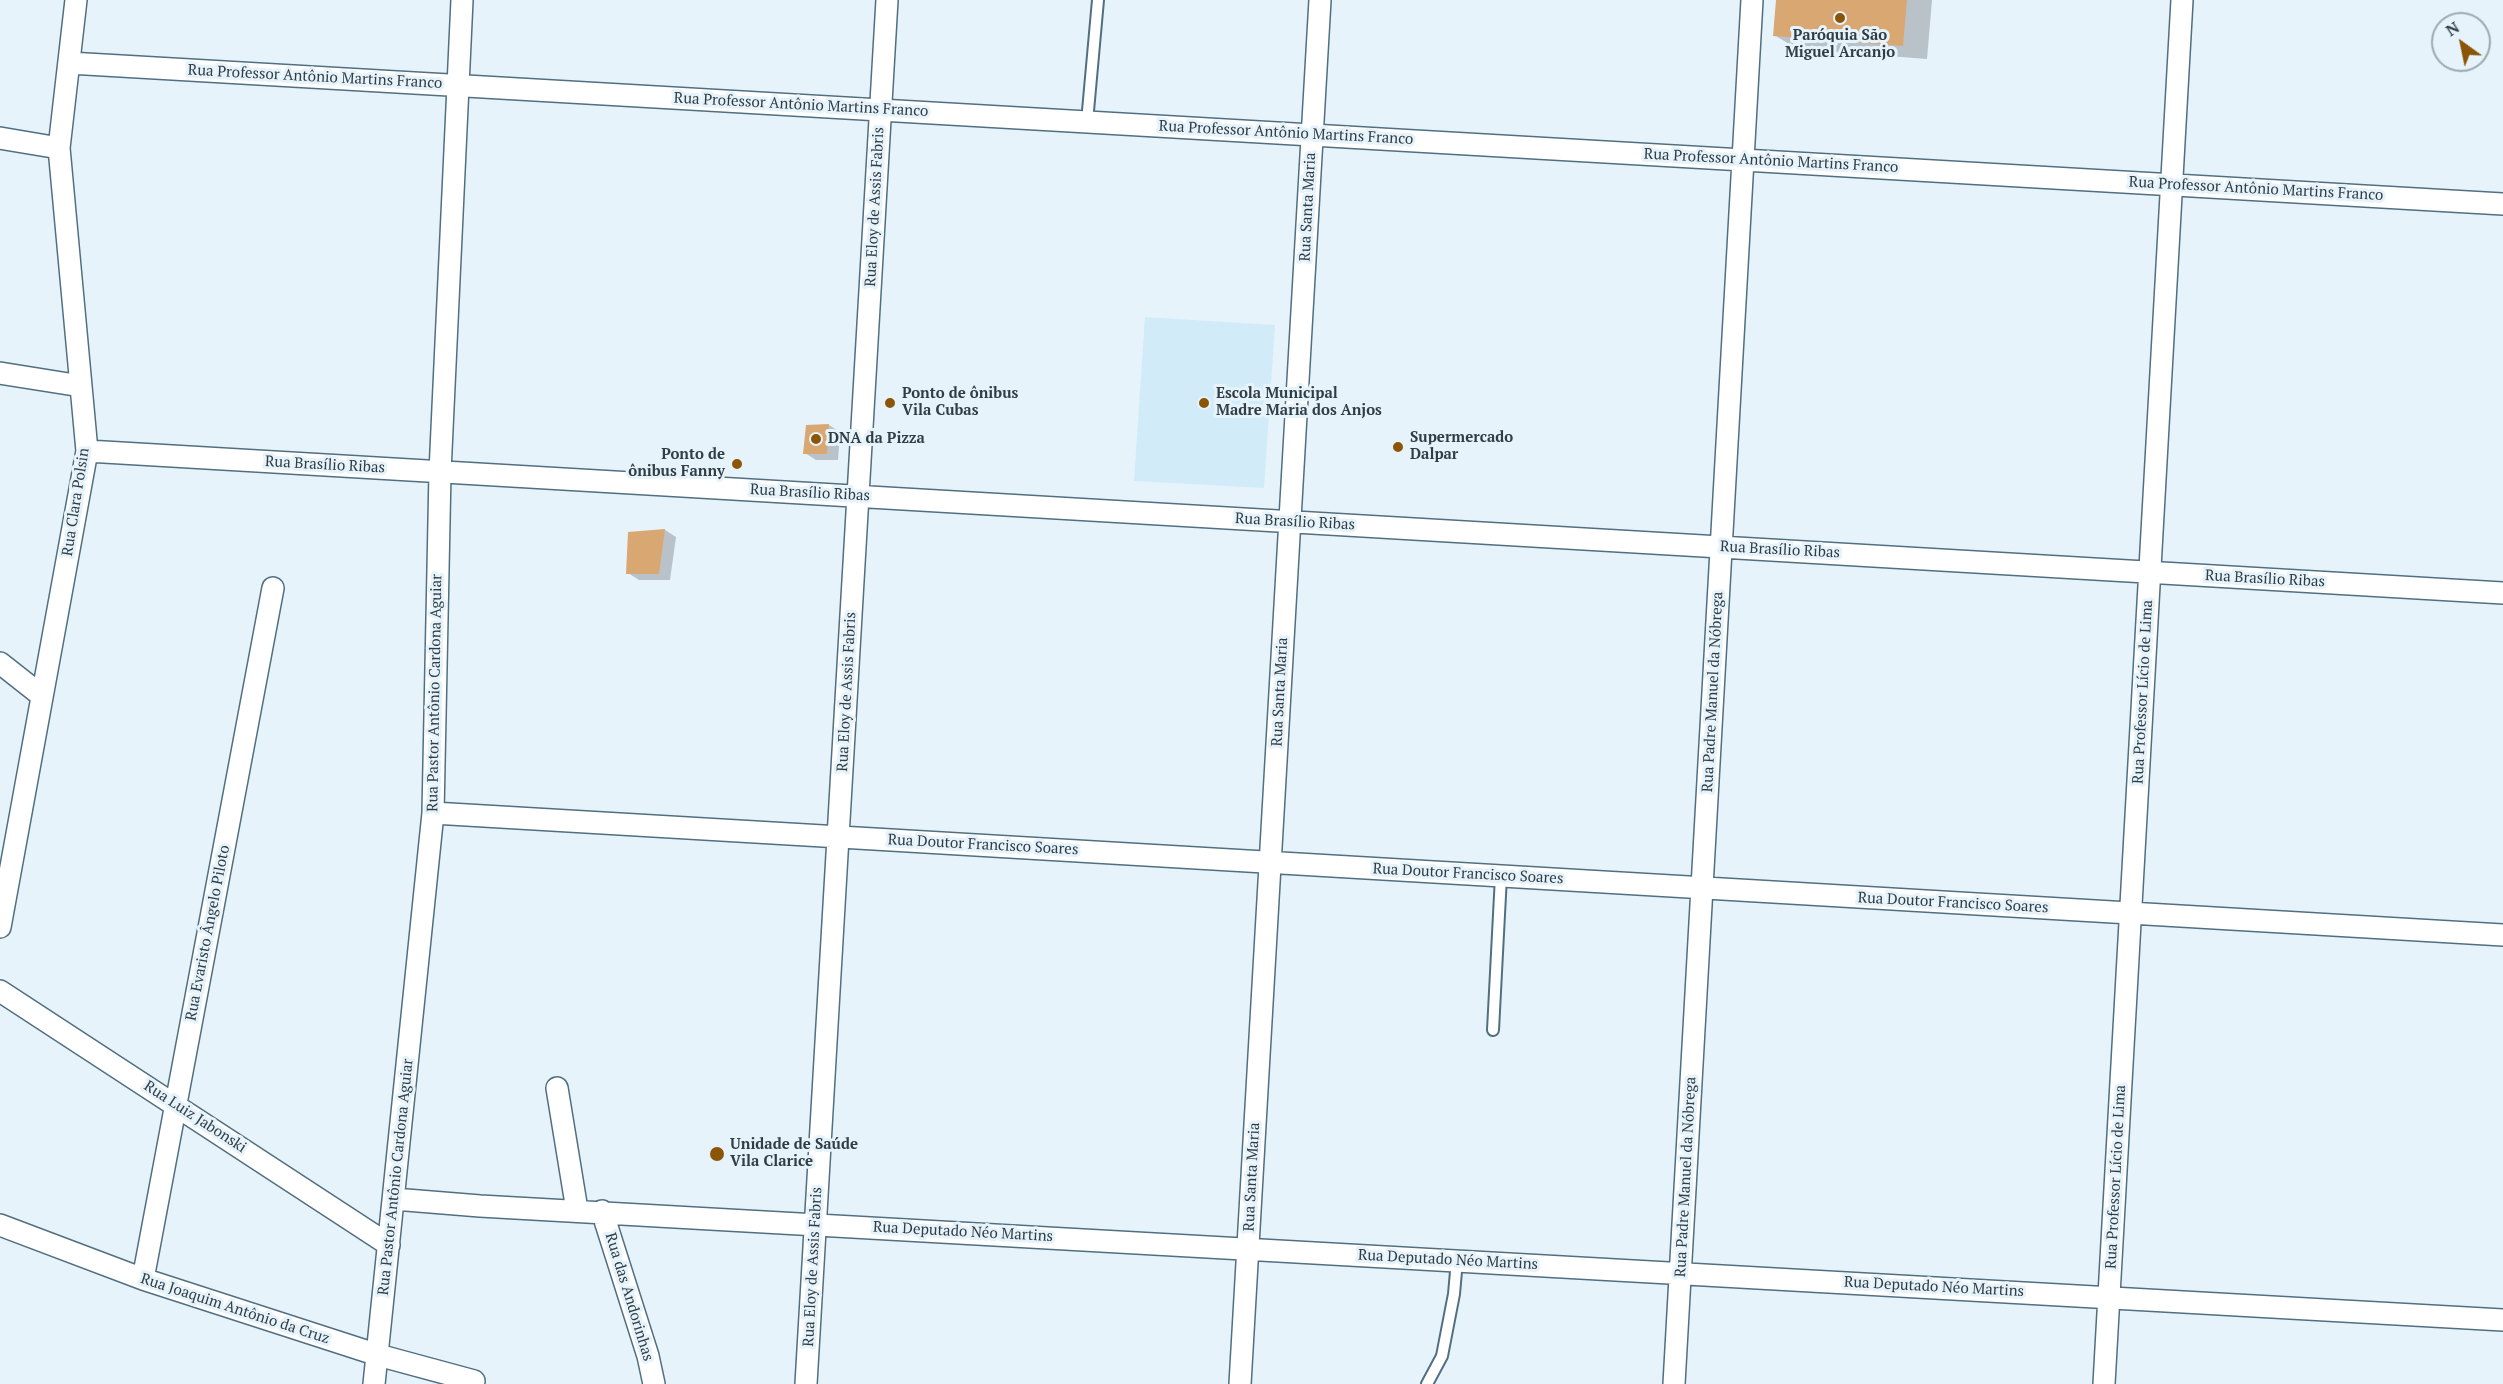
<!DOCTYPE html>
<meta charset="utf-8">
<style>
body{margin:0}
#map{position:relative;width:2503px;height:1384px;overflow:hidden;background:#e6f3fb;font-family:"PT Serif",serif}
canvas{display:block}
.north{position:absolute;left:2431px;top:12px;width:60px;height:60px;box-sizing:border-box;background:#e6f3fb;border:2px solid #9daab2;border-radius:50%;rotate:327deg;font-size:16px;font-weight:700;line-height:24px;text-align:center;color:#303d45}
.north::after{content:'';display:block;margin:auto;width:21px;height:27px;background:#8b5507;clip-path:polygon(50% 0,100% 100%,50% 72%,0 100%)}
</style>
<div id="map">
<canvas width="2503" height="1384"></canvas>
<div class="north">N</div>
</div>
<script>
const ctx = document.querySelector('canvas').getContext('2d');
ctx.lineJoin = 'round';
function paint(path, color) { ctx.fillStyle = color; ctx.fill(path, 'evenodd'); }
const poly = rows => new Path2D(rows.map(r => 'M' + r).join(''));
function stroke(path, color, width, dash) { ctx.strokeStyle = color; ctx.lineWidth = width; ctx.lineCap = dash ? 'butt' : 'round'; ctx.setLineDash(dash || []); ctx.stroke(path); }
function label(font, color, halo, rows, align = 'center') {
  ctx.font = font + ' "PT Serif",serif'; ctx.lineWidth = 6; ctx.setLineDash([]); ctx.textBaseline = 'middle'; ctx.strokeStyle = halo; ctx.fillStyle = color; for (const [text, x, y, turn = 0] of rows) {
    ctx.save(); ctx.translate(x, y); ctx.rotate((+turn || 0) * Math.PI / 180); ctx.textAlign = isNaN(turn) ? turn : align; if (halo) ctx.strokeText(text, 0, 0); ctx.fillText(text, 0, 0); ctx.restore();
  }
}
const built = poly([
 [1145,317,1275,325,1264,488,1134,481]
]);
const shadow = poly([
 [1777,0,1932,0,1927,59,1798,49,1774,35],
 [829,425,840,432,838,460,816,460,805,453,807,426],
 [665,530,676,537,670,580,639,580,628,573,629,533]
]);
const building = poly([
 [1776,0,1907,0,1903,46,1773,36],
 [829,424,827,454,803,454,806,425],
 [665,529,659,574,626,574,628,532]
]);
const service = poly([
 [1087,122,1098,0],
 [1493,1030,1501,876],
 [1427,1384,1442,1356,1454,1294,1457,1260]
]);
const minor = poly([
 [69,63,2503,204],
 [0,138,59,148],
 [0,373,81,386],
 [87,451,2503,593],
 [0,663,42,696],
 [433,813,2503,935],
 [0,927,87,451,59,148,76,0],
 [0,991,389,1245],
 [557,1088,577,1210],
 [394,1199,480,1206,2503,1320],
 [602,1211,648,1356,654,1384],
 [0,1225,143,1279,378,1355,474,1381],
 [143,1279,273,588],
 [374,1384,433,813,440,472,462,0],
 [806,1384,887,0],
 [1240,1384,1320,0],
 [1674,1384,1752,0],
 [2104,1384,2182,0]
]);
const markers = [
 [1840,18,6,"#8b5507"],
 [890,403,6,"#8b5507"],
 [1204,403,6,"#8b5507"],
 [816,439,6,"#8b5507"],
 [1398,447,6,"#8b5507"],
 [737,464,6,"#8b5507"],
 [717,1154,8,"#8b5507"]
];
const poiNames = [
 ["Paróquia São",1840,36,"center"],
 ["Miguel Arcanjo",1840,53,"center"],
 ["Ponto de ônibus",902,394],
 ["Vila Cubas",902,411],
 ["Escola Municipal",1216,394],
 ["Madre Maria dos Anjos",1216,411],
 ["Supermercado",1410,438],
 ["Dalpar",1410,455],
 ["DNA da Pizza",828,439],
 ["Ponto de",725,455,"right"],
 ["ônibus Fanny",725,472,"right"],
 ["Unidade de Saúde",730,1145],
 ["Vila Clarice",730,1162]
];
const streetNames = [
 ["Rua Professor Antônio Martins Franco",315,77,3],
 ["Rua Professor Antônio Martins Franco",801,105,3],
 ["Rua Professor Antônio Martins Franco",1286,133,3],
 ["Rua Professor Antônio Martins Franco",1771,161,3],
 ["Rua Professor Antônio Martins Franco",2256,189,3],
 ["Rua Eloy de Assis Fabris",875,207,-87],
 ["Rua Santa Maria",1308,207,-87],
 ["Rua Brasílio Ribas",325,465,3],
 ["Rua Brasílio Ribas",810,493,3],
 ["Rua Clara Polsin",76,502,-81],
 ["Rua Brasílio Ribas",1295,522,3],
 ["Rua Brasílio Ribas",1780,550,3],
 ["Rua Brasílio Ribas",2265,579,3],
 ["Rua Eloy de Assis Fabris",847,692,-87],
 ["Rua Santa Maria",1280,692,-87],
 ["Rua Padre Manuel da Nóbrega",1713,692,-87],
 ["Rua Professor Lício de Lima",2143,692,-87],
 ["Rua Pastor Antônio Cardona Aguiar",435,693,-89],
 ["Rua Doutor Francisco Soares",983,845,3],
 ["Rua Doutor Francisco Soares",1468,874,3],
 ["Rua Doutor Francisco Soares",1953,903,3],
 ["Rua Evaristo Ângelo Piloto",208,933,-79],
 ["Rua Luiz Jabonski",195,1117,33],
 ["Rua Pastor Antônio Cardona Aguiar",396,1177,-84],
 ["Rua Santa Maria",1252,1177,-87],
 ["Rua Padre Manuel da Nóbrega",1686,1177,-87],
 ["Rua Professor Lício de Lima",2116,1177,-87],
 ["Rua Deputado Néo Martins",963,1232,3],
 ["Rua Deputado Néo Martins",1448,1260,3],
 ["Rua Eloy de Assis Fabris",813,1267,-87],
 ["Rua Deputado Néo Martins",1934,1287,3],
 ["Rua das Andorinhas",629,1297,73],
 ["Rua Joaquim Antônio da Cruz",235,1309,18]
];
paint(built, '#d2ebf9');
paint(shadow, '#0003');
paint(building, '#d9a772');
stroke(service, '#516f80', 14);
stroke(minor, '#516f80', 24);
stroke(service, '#fff', 10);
stroke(minor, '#fff', 21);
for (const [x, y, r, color] of markers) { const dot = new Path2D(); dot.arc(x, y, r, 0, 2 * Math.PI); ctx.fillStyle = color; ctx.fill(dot); stroke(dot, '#e6f3fb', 2); }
label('bold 15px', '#303d45', '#e6f3fb', poiNames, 'left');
label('15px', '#303d45', '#e6f3fb', streetNames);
</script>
